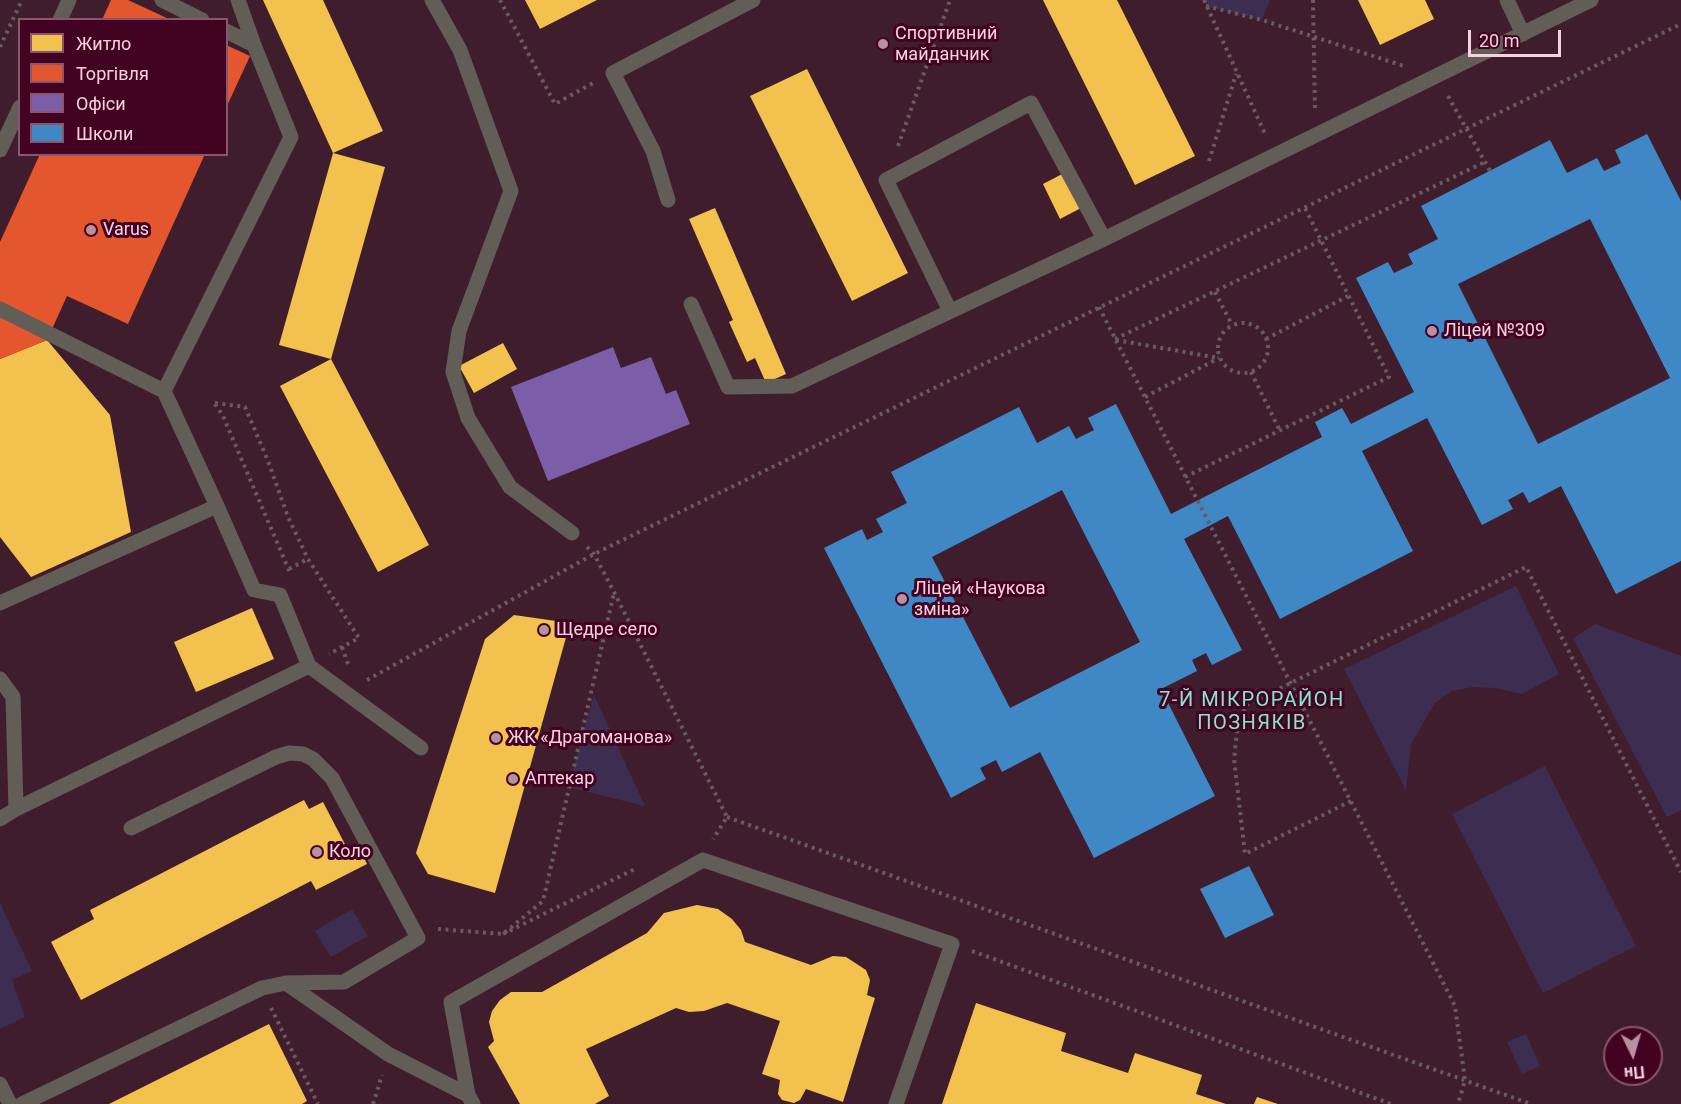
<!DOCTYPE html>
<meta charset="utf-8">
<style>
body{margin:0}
#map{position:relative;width:1681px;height:1104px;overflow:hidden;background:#401d2d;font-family:Roboto,sans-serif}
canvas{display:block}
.legend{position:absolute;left:18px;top:18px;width:210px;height:138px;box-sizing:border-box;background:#420323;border:2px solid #8b556d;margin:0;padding:8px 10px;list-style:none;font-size:18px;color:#f9d0dd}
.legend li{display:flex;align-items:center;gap:12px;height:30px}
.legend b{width:30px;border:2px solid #8b556d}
.north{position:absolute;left:1603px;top:1026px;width:60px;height:60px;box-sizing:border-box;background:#420323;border:2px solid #8b556d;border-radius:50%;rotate:175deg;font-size:16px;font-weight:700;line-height:24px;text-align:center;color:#f9d0dd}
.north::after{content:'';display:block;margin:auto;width:21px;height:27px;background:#b8919f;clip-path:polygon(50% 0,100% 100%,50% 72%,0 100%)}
.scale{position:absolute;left:1468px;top:30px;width:93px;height:27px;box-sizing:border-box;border:3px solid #f9d0dd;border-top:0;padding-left:8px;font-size:18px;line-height:21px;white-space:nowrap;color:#f9d0dd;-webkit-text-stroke:4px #420323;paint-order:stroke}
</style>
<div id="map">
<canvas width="1681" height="1104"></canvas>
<ul class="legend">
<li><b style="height:16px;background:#f2c14e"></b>Житло</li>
<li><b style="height:16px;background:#e4572e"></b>Торгівля</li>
<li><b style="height:16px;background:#7b5ea7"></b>Офіси</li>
<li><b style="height:16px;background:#3f88c5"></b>Школи</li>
</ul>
<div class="north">Пн</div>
<div class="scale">20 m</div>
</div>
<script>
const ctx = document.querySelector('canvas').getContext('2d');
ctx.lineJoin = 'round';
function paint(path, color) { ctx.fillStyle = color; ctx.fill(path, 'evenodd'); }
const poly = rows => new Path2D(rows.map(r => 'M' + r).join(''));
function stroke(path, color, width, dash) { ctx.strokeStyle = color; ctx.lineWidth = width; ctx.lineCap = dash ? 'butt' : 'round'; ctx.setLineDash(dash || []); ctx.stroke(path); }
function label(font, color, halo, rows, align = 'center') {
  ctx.font = font + ' Roboto,sans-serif'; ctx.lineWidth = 6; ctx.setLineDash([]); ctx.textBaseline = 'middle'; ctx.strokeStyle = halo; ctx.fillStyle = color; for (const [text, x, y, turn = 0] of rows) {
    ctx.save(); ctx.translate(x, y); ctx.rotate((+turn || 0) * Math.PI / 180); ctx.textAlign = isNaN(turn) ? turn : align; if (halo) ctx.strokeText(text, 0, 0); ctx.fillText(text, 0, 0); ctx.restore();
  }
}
const green = poly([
 [1204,0,1270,0,1262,20,1206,6],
 [1516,586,1559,674,1522,694,1496,688,1473,687,1452,691,1435,703,1411,744,1406,790,1344,669],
 [1595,624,1681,656,1681,810,1667,817,1573,638],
 [594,695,645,806,568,787],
 [1545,766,1636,946,1543,993,1452,814],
 [0,903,32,971,12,980,25,1017,0,1029],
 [352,909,368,936,331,957,315,931],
 [1526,1034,1540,1066,1522,1074,1507,1042]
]);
const homes = poly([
 [263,0,323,0,383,131,333,153],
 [525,0,597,0,540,29],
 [1043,0,1117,0,1195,156,1135,185],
 [1358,0,1425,0,1434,19,1380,45],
 [807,69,908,273,852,301,750,96],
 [333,153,385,167,331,359,279,345],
 [1066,172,1083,207,1060,219,1043,184],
 [715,208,786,374,766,383,755,358,747,362,729,322,733,320,689,219],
 [47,340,110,415,131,532,31,577,0,537,0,359],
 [503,343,517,369,474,393,459,366],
 [331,359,429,545,378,572,280,386],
 [252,608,274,659,196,692,174,642],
 [514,615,570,623,495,893,428,874,416,853,485,639],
 [304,800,309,809,323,802,348,850,358,845,367,864,316,890,311,881,81,1000,51,942,94,919,90,910],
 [697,905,718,909,732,919,741,930,745,942,811,965,833,956,846,957,866,970,870,980,867,995,875,998,843,1102,806,1089,800,1100,794,1103,782,1100,778,1094,780,1080,762,1074,780,1021,727,1003,704,1011,689,1012,676,1008,586,1049,609,1096,595,1104,520,1104,488,1047,494,1041,489,1022,492,1011,500,1000,511,992,542,992,647,933,664,913],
 [976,1003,1066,1033,1061,1051,1128,1073,1135,1053,1202,1075,1196,1094,1226,1104,942,1104],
 [269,1024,307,1101,302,1104,109,1104],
 [1257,1097,1278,1104,1254,1104]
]);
const shops = poly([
 [111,0,128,0,171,20,102,20],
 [226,45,250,56,226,108],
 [40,154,205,154,128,324,67,296,47,340,0,359,0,242]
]);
const offices = poly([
 [613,347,621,368,651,357,666,394,676,390,690,424,548,481,511,387]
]);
const schools = poly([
 [1647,134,1681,201,1681,561,1616,594,1561,486,1529,503,1523,492,1508,500,1513,509,1482,525,1427,418,1362,451,1413,551,1280,619,1228,516,1184,539,1242,650,1212,665,1206,653,1192,660,1197,671,1161,689,1215,796,1094,858,1040,752,1002,772,996,760,980,768,986,779,951,798,824,548,862,529,867,540,883,532,876,519,907,503,891,472,1019,407,1037,443,1069,426,1076,439,1094,430,1088,418,1116,404,1171,514,1322,437,1315,422,1342,408,1351,424,1414,392,1356,278,1388,262,1394,273,1413,264,1408,254,1438,239,1421,206,1550,140,1567,173,1597,158,1604,171,1621,163,1615,150],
 [1590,219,1670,378,1538,444,1458,284],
 [1062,490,1140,642,1010,708,932,557],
 [1249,866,1274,915,1225,938,1200,889]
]);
const path = poly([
 [500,0,555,104,593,83],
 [1204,0,1266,136],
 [1313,0,1315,111],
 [1206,6,1262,20,1404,66],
 [0,47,22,0],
 [1448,96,1490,171],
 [898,146,950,0],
 [1209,161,1236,74],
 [1215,292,1232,325],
 [1099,307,1455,1006,1465,1080,1458,1104],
 '1218 348a25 25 0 1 1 50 0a25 25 0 1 1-50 0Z',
 [1115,339,1485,162],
 [1266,339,1348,296],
 [1116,340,1219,358],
 [1251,372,1280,431],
 [1145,397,1219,358],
 [215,403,245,407,268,461,288,517,308,559,359,638,329,654],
 [215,404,223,416,291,575],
 [1185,477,1389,377,1305,208],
 [587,547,594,554,614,592,727,817,713,839],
 [289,569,308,559],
 [342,647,348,664],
 [367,680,594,554,1681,24],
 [1351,801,1245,854,1234,759,1237,731,1246,705,1526,567,1681,872],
 [727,817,1531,1104],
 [438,929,503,934,543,901,614,593],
 [503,934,637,868],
 [972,951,1391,1104],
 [271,1008,318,1104],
 [373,1104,382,1075]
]);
const lane = poly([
 [162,0,202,20],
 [238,0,254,45],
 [432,0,460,50,511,191,459,331,453,372,468,418,510,487,572,533],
 [1507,0,1523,34],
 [60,20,69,0],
 [0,150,20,107],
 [668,200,653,151,613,73,753,0],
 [691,304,728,387,792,386,1104,239,1591,0],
 [0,309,164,391,217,506,0,603],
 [950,311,886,180,1031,103,1104,239],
 [164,391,291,137,254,45,226,31],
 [217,506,254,590,280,595,309,666,421,748],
 [0,679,13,697,16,809,0,819],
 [16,809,309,666],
 [286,983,388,1054,468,1095,473,1104],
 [0,1084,10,1104],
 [468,1095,451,1002,703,860,952,944,896,1104],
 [22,1104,262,988,286,983,344,982,418,938,332,778,313,759,303,754,289,753,276,757,131,828]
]);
const markers = [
 [883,44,6,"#b8919f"],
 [91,230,6,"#b8919f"],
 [1432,331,6,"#b8919f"],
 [902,599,6,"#b8919f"],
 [544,630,6,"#b8919f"],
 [496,738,6,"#b8919f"],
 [513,779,6,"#b8919f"],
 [317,852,6,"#b8919f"]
];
const poiNames = [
 ["Спортивний",895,34],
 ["майданчик",895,55],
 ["Varus",103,230],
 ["Ліцей №309",1444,331],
 ["Ліцей «Наукова",914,589],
 ["зміна»",914,610],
 ["Щедре село",556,630],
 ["ЖК «Драгоманова»",508,738],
 ["Аптекар",525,779],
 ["Коло",329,852]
];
const neighbourhoodNames = [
 ["7-Й МІКРОРАЙОН",1252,701],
 ["ПОЗНЯКІВ",1252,724]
];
paint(green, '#3d2d51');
paint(homes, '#f2c14e');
paint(shops, '#e4572e');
paint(offices, '#7b5ea7');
paint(schools, '#3f88c5');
stroke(path, '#695b5d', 4, [3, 4.5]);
stroke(lane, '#625e57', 15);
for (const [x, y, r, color] of markers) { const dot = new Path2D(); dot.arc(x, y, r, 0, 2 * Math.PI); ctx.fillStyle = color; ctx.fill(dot); stroke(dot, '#420323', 2); }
label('18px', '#f9d0dd', '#420323', poiNames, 'left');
ctx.letterSpacing = '1.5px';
label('20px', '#83e6ce', '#420323', neighbourhoodNames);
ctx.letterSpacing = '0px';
</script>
